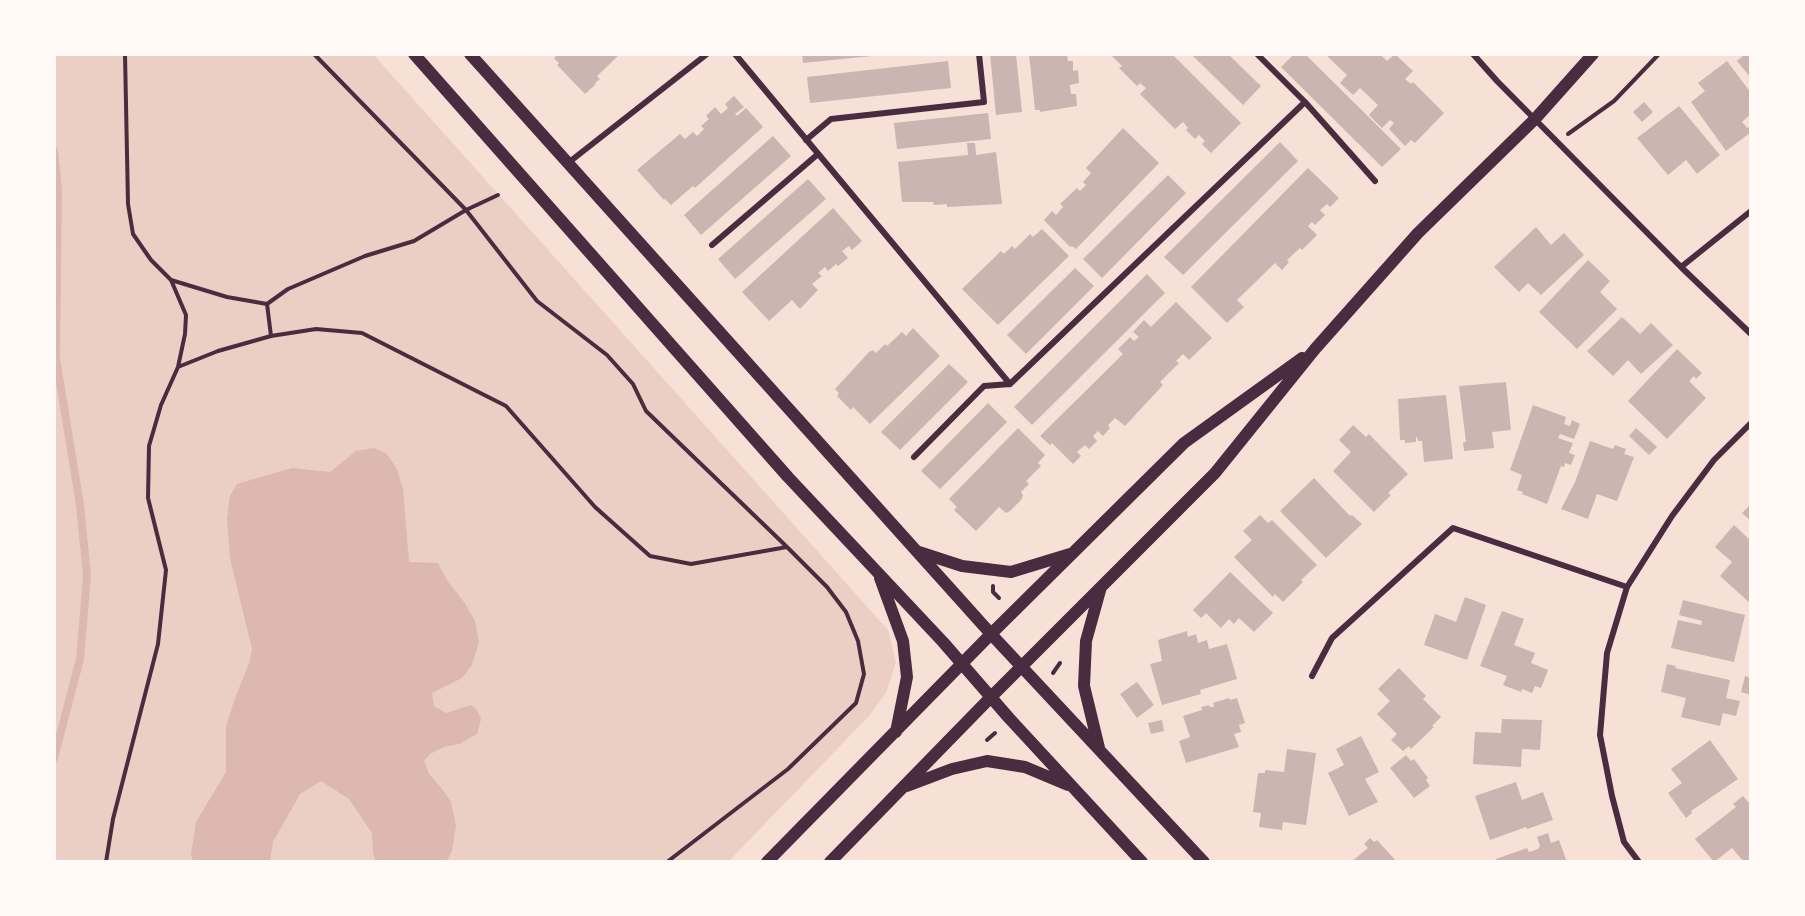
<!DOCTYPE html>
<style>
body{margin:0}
#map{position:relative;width:1805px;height:916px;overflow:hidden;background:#f7e1d7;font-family:"Fira Sans",sans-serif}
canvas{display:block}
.frame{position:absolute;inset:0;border:56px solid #fffaf5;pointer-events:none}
</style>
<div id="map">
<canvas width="1805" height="916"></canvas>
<div class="frame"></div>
</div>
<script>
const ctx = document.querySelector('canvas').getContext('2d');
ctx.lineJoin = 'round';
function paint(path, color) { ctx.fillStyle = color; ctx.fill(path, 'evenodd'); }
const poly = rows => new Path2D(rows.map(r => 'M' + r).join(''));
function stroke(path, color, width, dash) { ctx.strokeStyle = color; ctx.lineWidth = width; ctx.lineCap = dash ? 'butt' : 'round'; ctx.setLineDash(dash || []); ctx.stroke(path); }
const green = poly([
 [54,54,373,54,888,630,896,662,886,693,869,716,728,862,54,862]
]);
const water = poly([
 [374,448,387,454,397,469,403,489,409,562,438,563,448,582,464,602,475,621,479,642,472,665,462,678,432,693,434,706,446,713,471,705,477,710,481,719,477,734,459,744,444,747,430,754,424,761,429,774,443,790,451,802,456,826,452,851,446,862,376,862,373,853,372,833,349,799,321,781,300,794,273,842,270,862,193,862,191,854,196,822,226,772,226,727,234,701,249,663,252,649,230,558,227,518,230,496,237,484,292,468,330,472,356,451]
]);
const stream = poly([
 [54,151,58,189,56,358,80,505,87,575,80,659,54,758]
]);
const building = poly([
 [558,54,620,54,597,76,600,79,595,83,596,84,585,94,557,65,559,63,554,58],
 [802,54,872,54,872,56,803,63],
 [990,54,1016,54,1022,112,996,115],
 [1029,54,1067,54,1068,61,1073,61,1073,71,1078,70,1079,83,1070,85,1071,94,1076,94,1077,106,1040,112,1040,110,1035,110],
 [1110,54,1172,54,1241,123,1211,153,1202,144,1205,141,1199,135,1195,139,1186,130,1188,128,1183,122,1175,129,1140,94,1146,88,1140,83,1137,86,1119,68,1122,66],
 [1191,54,1228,54,1261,86,1243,105],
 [1294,54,1305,54,1401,149,1382,167,1281,67],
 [1325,54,1380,54,1387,61,1395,54,1413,71,1405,79,1411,84,1413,82,1444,113,1415,143,1411,140,1405,146,1389,129,1394,123,1390,120,1382,128,1369,115,1378,105,1360,88,1353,95,1340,83,1347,75],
 [1745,54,1751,54,1751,78,1737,61],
 [948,61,951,88,810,103,807,77],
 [1727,61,1751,93,1751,114,1742,122,1747,128,1749,127,1751,132,1726,151,1691,102,1705,91,1698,83],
 [734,96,744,107,735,114,737,116,746,108,763,127,695,188,693,186,671,205,665,199,664,200,637,170,680,134,685,139,693,132,697,136,704,129,701,126,709,119,706,116,715,107,721,114,728,108,725,104],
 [1644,102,1653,112,1642,122,1633,112],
 [1679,106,1720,155,1697,174,1686,160,1668,175,1637,138],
 [988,113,991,139,897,149,894,123],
 [1123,128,1159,163,1076,249,1072,246,1070,247,1044,220,1052,211,1056,215,1063,207,1060,204,1077,188,1080,191,1086,185,1083,182,1091,173,1086,168],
 [773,136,791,156,701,235,684,215],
 [1280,142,1298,161,1183,275,1164,257],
 [967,143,975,143,976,155,996,152,1002,204,947,207,947,204,934,205,933,202,902,202,898,162,968,155],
 [1308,168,1339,198,1330,207,1327,204,1320,210,1325,215,1315,225,1312,222,1308,226,1317,235,1302,250,1300,248,1287,260,1289,262,1282,270,1275,263,1237,300,1244,307,1227,323,1191,287],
 [1168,175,1186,193,1102,278,1083,259],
 [808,179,826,199,735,279,718,259],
 [833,208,862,241,852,250,849,246,842,251,848,258,838,266,836,264,828,271,825,267,818,273,822,276,812,284,818,290,800,309,792,300,769,321,742,292],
 [1536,227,1551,245,1564,233,1584,255,1541,295,1528,283,1519,292,1494,267],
 [1042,229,1069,256,998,325,962,289,1001,251,1004,254,1012,246,1015,249,1030,234,1033,237],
 [1588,260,1610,281,1600,292,1617,309,1577,349,1539,312],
 [1075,268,1094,286,1026,354,1007,335],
 [1147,274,1165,293,1032,425,1014,407],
 [1176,302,1212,338,1189,360,1183,354,1176,361,1179,363,1160,382,1163,385,1125,426,1115,418,1108,425,1110,428,1103,436,1098,431,1093,436,1097,441,1089,449,1085,445,1077,452,1081,456,1073,464,1052,443,1050,445,1040,436,1123,354,1118,349,1130,337,1134,341,1139,337,1133,332,1144,320,1151,327],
 [1622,317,1640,334,1651,323,1673,345,1641,374,1628,360,1613,376,1587,351],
 [913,328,940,356,870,424,853,407,851,410,837,396,839,393,835,389,869,352,873,350,876,353,885,344,887,346,902,332,906,336],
 [1677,349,1702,373,1696,379,1694,376,1689,381,1706,398,1667,439,1628,401],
 [949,364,968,382,900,450,881,432],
 [1506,382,1511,430,1492,432,1494,448,1464,451,1463,442,1466,442,1459,386],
 [1446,395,1453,459,1424,462,1422,441,1418,441,1417,437,1416,437,1416,442,1405,443,1405,440,1400,440,1398,399],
 [988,403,1007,422,940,489,921,471],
 [1533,405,1566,417,1564,424,1570,426,1572,420,1580,424,1574,439,1560,434,1558,438,1573,443,1569,453,1575,455,1571,465,1565,463,1564,467,1561,466,1547,504,1522,494,1523,492,1517,490,1522,475,1510,470],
 [1353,425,1366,437,1369,434,1408,474,1388,493,1391,495,1374,512,1333,471,1351,452,1339,440],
 [1018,428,1045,455,1038,463,1041,466,1026,481,1029,484,1021,492,1023,495,1021,500,1010,511,1006,513,999,507,976,531,954,510,957,507,949,499],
 [1636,428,1657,447,1649,455,1629,436],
 [1590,441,1613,449,1615,445,1626,449,1624,454,1634,457,1617,501,1597,494,1588,519,1561,509,1575,482],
 [1314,478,1350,516,1352,515,1362,524,1326,558,1280,511],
 [1751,504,1751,521,1742,513],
 [1260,515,1268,523,1272,520,1317,565,1301,580,1303,582,1283,602,1275,594,1273,597,1234,557,1252,540,1243,531],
 [1734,525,1751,541,1751,604,1720,576,1732,562,1715,547],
 [1230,572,1273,613,1254,632,1239,618,1234,624,1229,619,1221,628,1206,613,1201,618,1193,610],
 [1465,597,1486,605,1467,660,1424,645,1435,614,1456,622],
 [1683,600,1745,615,1734,662,1671,648,1678,620,1701,625,1702,621,1679,615],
 [1502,611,1524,619,1514,645,1535,653,1531,663,1548,670,1541,688,1535,686,1532,693,1522,689,1521,692,1503,685,1507,676,1480,666],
 [1187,631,1188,637,1196,634,1198,643,1207,640,1209,649,1227,644,1237,679,1200,690,1201,694,1162,705,1150,664,1162,661,1158,640],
 [1667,664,1676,666,1675,668,1730,680,1726,698,1740,701,1736,716,1723,713,1720,726,1681,717,1686,698,1661,692],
 [1399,668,1426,696,1423,699,1441,717,1432,726,1434,727,1411,749,1409,746,1403,751,1391,740,1397,734,1377,714,1390,701,1378,689],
 [1745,676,1751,678,1751,695,1741,692],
 [1137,682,1154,705,1137,718,1120,694],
 [1229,698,1230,700,1237,698,1245,723,1239,725,1241,732,1234,734,1239,747,1186,763,1179,741,1190,737,1183,716,1202,710,1201,707,1209,705,1210,707,1214,707,1213,703],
 [1502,719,1542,720,1540,750,1522,749,1521,767,1473,764,1475,732,1501,733],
 [1162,720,1164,731,1151,734,1148,723],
 [1361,736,1379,772,1365,779,1378,802,1349,816,1328,773,1344,765,1336,749],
 [1710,740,1738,779,1691,811,1692,813,1686,818,1668,793,1682,783,1671,769],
 [1287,749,1316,753,1306,825,1283,822,1282,830,1259,827,1261,813,1253,812,1258,773,1265,773,1265,770,1284,772],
 [1406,755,1411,761,1414,759,1428,778,1426,780,1430,786,1414,798,1390,768],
 [1516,782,1522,800,1543,792,1553,820,1527,829,1526,827,1490,840,1475,796],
 [1743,796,1749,803,1751,801,1751,860,1744,862,1732,848,1714,862,1695,839,1736,807,1733,804],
 [1548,833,1551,843,1559,840,1567,862,1497,862,1496,859,1527,848,1529,852,1538,849,1540,846,1537,837],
 [1370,838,1374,842,1377,840,1397,862,1351,862,1368,848,1364,844]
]);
const path = poly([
 [314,54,466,210,537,301,607,355,633,384,646,411,786,546],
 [1568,134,1614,101,1659,54],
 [171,280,227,297,267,304,288,289,365,256,414,241,466,210,498,195],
 [267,304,271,336,316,329,362,333,506,406,595,507,650,556,691,564,787,547,827,587,846,612,858,641,864,674,856,703,788,769,667,862],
 [178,367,218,351,271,336],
 [993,586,993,592,999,598],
 [1053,673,1060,663],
 [987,740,995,733],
 [106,862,113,819,158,644,166,570,148,498,149,446,161,405,178,367,185,334,186,315,171,280,151,260,133,234,128,204,125,54]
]);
const minor = poly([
 [735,54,1010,384],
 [1257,54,1305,102,1375,181],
 [1473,54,1497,81,1681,267,1751,334],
 [806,140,831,119,984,102,979,54],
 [568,163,707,54],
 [712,245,818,154],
 [1681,267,1751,211],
 [1010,384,1305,102],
 [914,457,984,386,1010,384],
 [1312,676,1332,638,1453,528,1627,587],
 [1639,862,1624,842,1612,796,1600,735,1607,653,1627,587,1672,516,1714,460,1751,423]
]);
const secondary = poly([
 [414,54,788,477,943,642,1009,718,1142,862],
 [470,54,991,634,1204,862],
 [919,552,962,566,1011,572,1070,554],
 [880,578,903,641,907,677,896,732],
 [1099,748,1084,686,1086,641,1101,587],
 [907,786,952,769,987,761,1025,767,1068,785],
 [767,862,991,634,1184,443,1302,358],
 [830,862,990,698,1215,473,1315,349,1418,233,1535,119,1593,54]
]);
paint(green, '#ebcfc5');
paint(water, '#dcb8b0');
stroke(stream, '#dcb8b0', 8);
paint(building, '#ccb4b1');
stroke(path, '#4a2c40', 4);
stroke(minor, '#4a2c40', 6);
stroke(secondary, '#4a2c40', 12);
</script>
